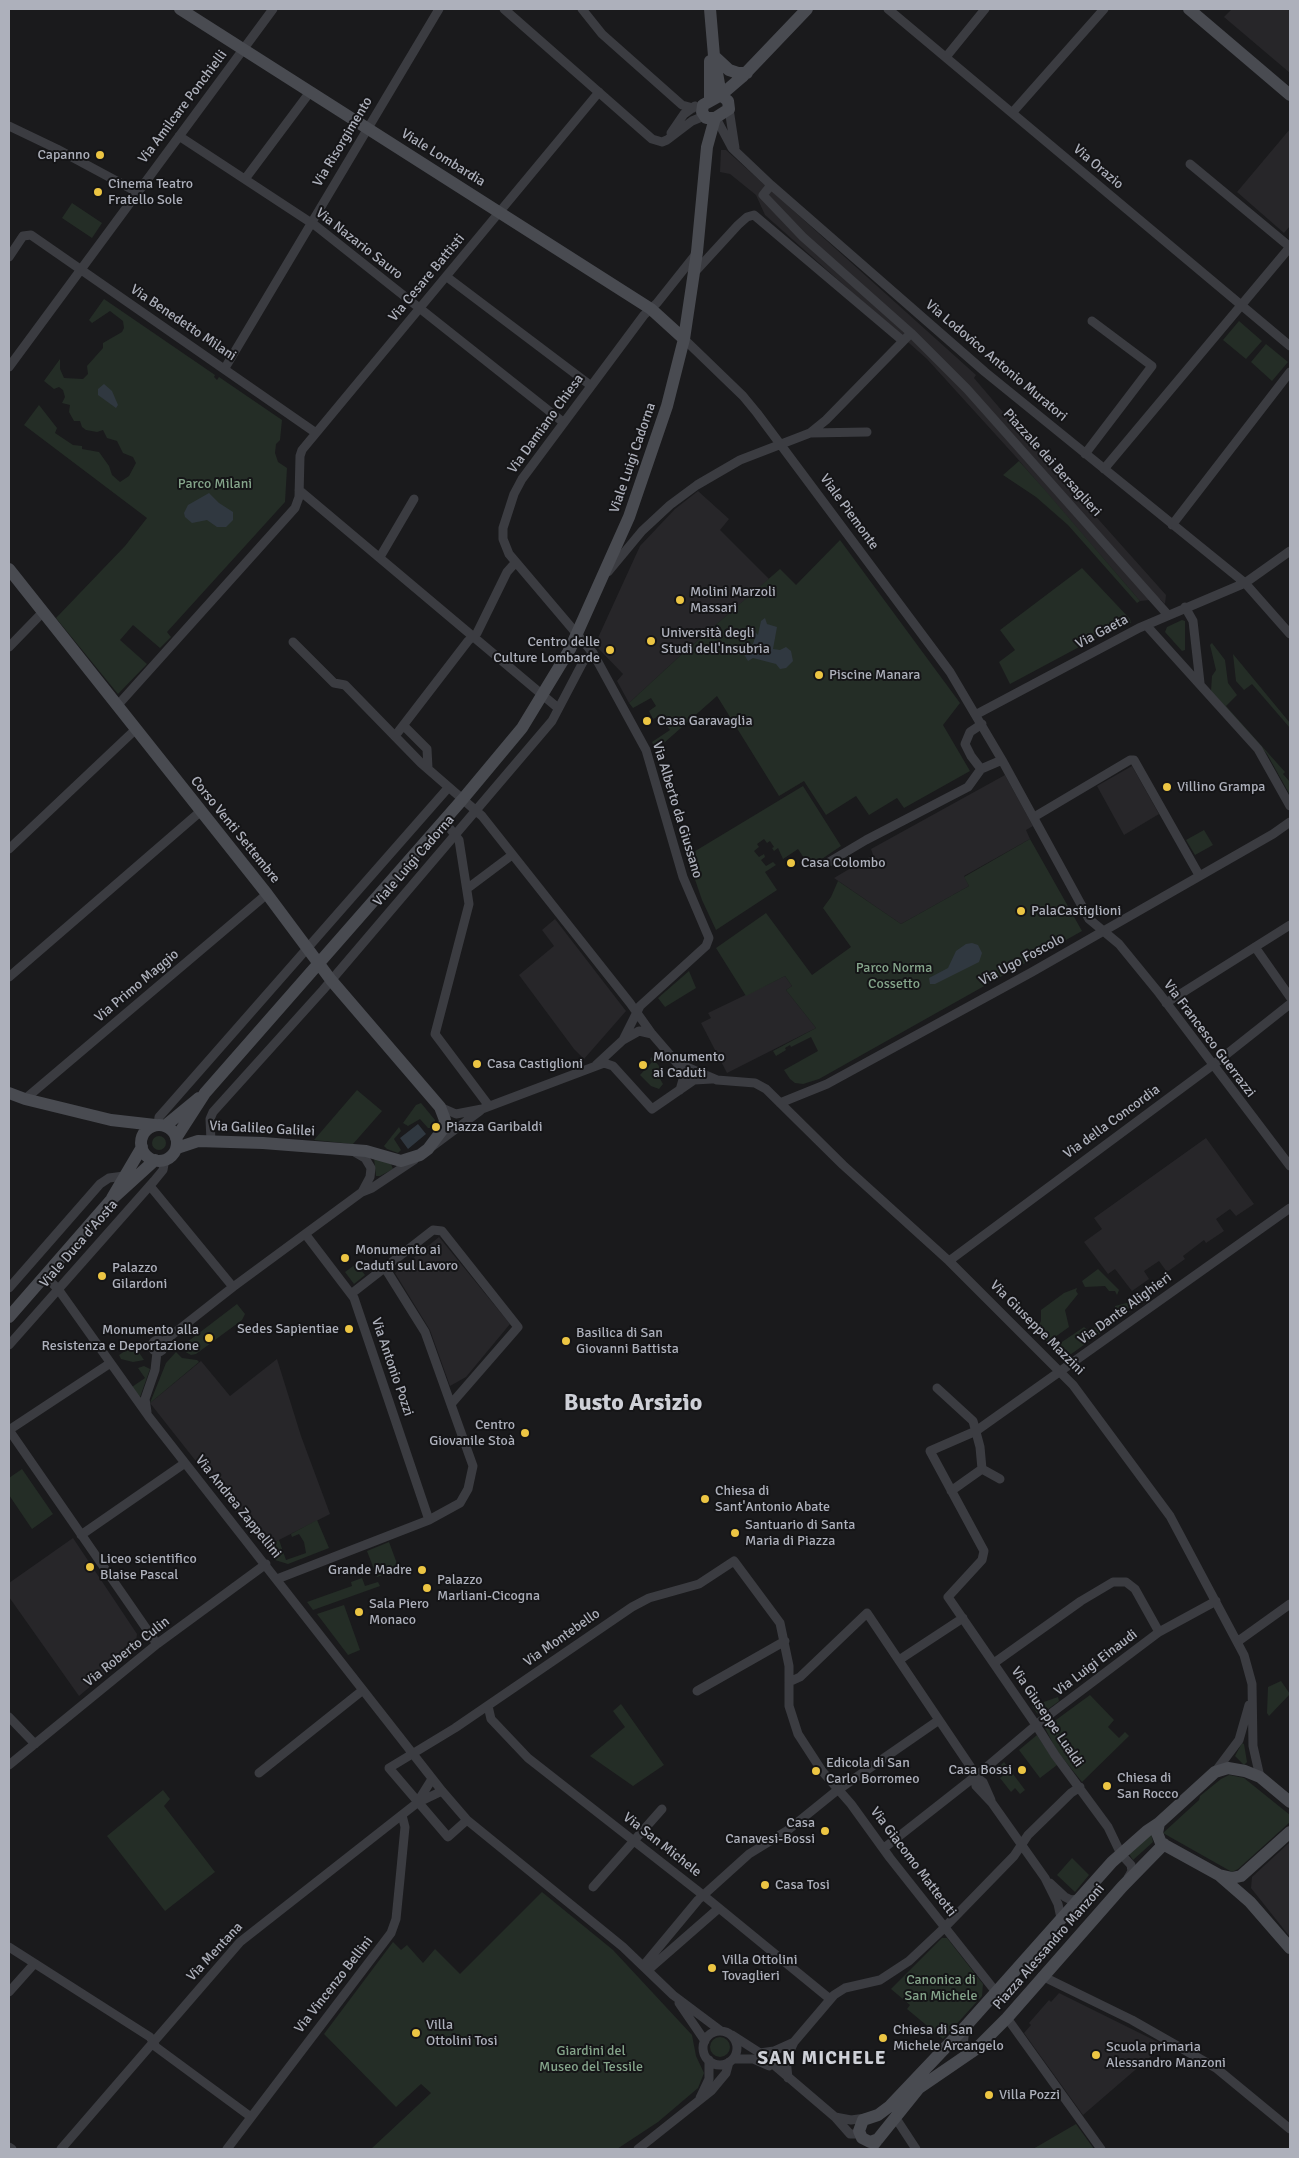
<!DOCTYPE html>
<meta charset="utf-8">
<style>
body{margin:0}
#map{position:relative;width:1299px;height:2158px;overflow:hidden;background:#1a1a1c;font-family:Signika,sans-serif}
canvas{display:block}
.frame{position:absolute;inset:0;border:10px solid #adb0bb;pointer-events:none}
</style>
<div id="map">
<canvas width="1299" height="2158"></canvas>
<div class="frame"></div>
</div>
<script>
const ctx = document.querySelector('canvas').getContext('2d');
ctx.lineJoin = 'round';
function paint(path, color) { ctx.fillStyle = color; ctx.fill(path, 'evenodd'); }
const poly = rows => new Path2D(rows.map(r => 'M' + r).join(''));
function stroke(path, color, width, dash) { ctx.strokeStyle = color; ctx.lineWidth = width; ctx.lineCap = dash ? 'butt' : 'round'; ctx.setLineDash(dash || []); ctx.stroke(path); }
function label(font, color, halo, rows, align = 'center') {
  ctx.font = font + ' Signika,sans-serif'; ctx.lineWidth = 4; ctx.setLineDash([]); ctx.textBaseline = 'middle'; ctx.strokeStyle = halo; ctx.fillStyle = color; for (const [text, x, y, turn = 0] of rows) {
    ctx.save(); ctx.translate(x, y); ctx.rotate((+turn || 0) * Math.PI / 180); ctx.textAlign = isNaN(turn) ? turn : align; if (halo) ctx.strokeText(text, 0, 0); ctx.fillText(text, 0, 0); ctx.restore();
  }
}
const built = poly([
 [1232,9,1290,9,1290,73,1224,17],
 [1290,129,1290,226,1284,233,1237,192],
 [721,150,726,150,976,375,974,378,1015,426,1166,595,1165,604,1160,599,1140,601,1016,457,927,359,765,215,756,195,730,174,720,172],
 [698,491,729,519,720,530,769,579,680,656,629,703,617,681,623,674,597,647,597,640,640,546,675,509],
 [1132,766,1159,814,1124,835,1097,786],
 [1005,775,1033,826,1026,830,1030,839,964,876,969,886,901,924,834,878,873,855,871,849],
 [555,919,626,1011,584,1059,574,1049,519,975,554,946,542,930],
 [785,976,792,986,786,990,816,1028,727,1073,701,1023,711,1018,708,1013],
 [1206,1138,1254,1204,1236,1216,1230,1209,1216,1219,1224,1231,1206,1243,1204,1240,1183,1256,1185,1259,1167,1272,1159,1261,1144,1271,1149,1279,1132,1291,1115,1269,1108,1274,1084,1242,1102,1229,1094,1218],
 [439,1237,510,1324,466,1377,450,1386,430,1330,395,1273],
 [277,1359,301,1436,330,1514,273,1543,263,1530,255,1536,150,1403,201,1361,230,1396],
 [73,1538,137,1634,135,1649,79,1696,9,1597,9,1583],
 [1290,1842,1290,1937,1251,1888,1252,1877],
 [1059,1993,1164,2045,1083,2115,1024,2033,1031,2025,1029,2023,1049,2000,1051,2002]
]);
const green = poly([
 [72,203,102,223,92,238,62,218],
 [104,299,215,375,214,377,217,380,219,377,282,420,280,440,276,444,275,453,278,462,287,468,285,502,167,632,171,637,160,648,133,625,120,640,147,664,118,694,56,618,125,546,147,518,24,425,39,405,57,428,55,433,73,445,82,446,82,449,99,452,109,466,112,475,120,482,129,476,136,463,133,457,123,453,117,441,107,438,103,430,97,432,86,430,82,427,80,421,74,421,69,412,70,405,62,403,65,397,63,390,59,387,54,389,44,381,60,359,60,369,64,378,83,379,88,374,87,366,103,348,103,343,122,332,124,328,123,321,110,311,92,323,89,320],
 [1239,321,1262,341,1246,359,1223,340],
 [1266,344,1288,362,1272,381,1251,362],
 [1019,461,1045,490,1140,601,1137,603,1068,525,1036,497,1003,475],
 [840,540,960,703,943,725,970,771,904,808,897,798,869,815,856,796,826,815,804,781,779,796,717,696,656,750,652,742,670,730,659,716,653,719,649,711,656,706,651,698,633,708,629,703,680,656,780,569,796,585],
 [1082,568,1130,619,1131,623,1124,623,1010,684,999,662,1015,650,1000,630],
 [1182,620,1185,621,1185,650,1182,651,1165,632,1167,627],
 [1212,643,1225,660,1228,683,1237,695,1226,706,1285,772,1283,774,1290,782,1290,795,1267,754,1211,691,1212,676,1216,670,1210,645],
 [1233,654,1290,723,1290,728,1252,684,1244,690,1236,681],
 [803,786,841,846,810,867,798,849,783,859,778,848,774,851,772,848,774,847,770,841,767,843,764,839,757,844,759,847,754,851,759,857,764,854,765,857,761,860,766,866,773,862,776,865,765,872,777,890,716,930,702,900,687,856],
 [1204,830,1213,845,1195,855,1186,840],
 [1030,839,1082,931,819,1079,803,1084,795,1083,790,1079,784,1070,818,1051,811,1037,791,1047,790,1045,785,1048,786,1050,776,1056,773,1051,816,1028,786,990,792,986,785,976,746,996,716,948,766,913,812,975,851,947,823,908,831,897,838,881,901,924,969,886,964,877],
 [689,971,696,988,665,1007,658,998],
 [652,1057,665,1074,660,1079,663,1084,659,1089,651,1086,640,1075,652,1062,650,1059],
 [357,1090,382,1111,353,1144,314,1140],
 [421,1103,435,1120,435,1125,432,1128,428,1128,420,1119,408,1126,403,1123,416,1105],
 [399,1127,401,1131,394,1139,401,1150,398,1153,387,1149,384,1146],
 '152 1143a7 7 0 1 1 14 0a7 7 0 1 1-14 0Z',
 [374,1158,391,1164,393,1169,380,1176,376,1176],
 [356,1264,365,1275,354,1284,345,1272],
 [1098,1269,1119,1290,1117,1295,1115,1291,1109,1291,1105,1286,1085,1287,1082,1281],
 [1077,1288,1076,1291,1078,1294,1065,1310,1069,1327,1048,1342,1036,1331,1041,1321,1041,1310,1064,1293],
 [1130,1302,1135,1308,1133,1310,1130,1307,1128,1309,1130,1312,1108,1327,1106,1320,1114,1316,1115,1306],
 [237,1304,245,1314,242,1320,196,1354,191,1355,182,1350,182,1346],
 [1084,1327,1090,1332,1095,1327,1102,1332,1067,1357,1062,1356,1053,1348],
 [134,1345,144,1360,133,1362,121,1359,119,1355],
 [176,1352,182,1358,197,1360,199,1362,150,1403,166,1363],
 [144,1366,150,1369,140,1397,132,1387,145,1378,138,1368],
 [22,1469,53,1514,32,1529,9,1495,9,1478],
 [317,1520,329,1548,288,1564,275,1560,265,1547,279,1540,286,1560,306,1553,304,1542,299,1534,292,1537,291,1534],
 [389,1542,399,1569,377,1577,367,1551],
 [362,1578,365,1586,378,1582,380,1586,313,1610,307,1602,352,1586,351,1582],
 [344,1605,360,1650,348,1655,317,1614],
 [1281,1681,1290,1694,1269,1716,1267,1713,1268,1687],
 [1090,1695,1114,1720,1108,1727,1119,1738,1125,1732,1129,1736,1082,1782,1057,1751,1045,1728],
 [1058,1697,1059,1701,1039,1716,1032,1706],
 [621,1704,664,1765,633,1786,590,1756,625,1727,613,1711],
 [1037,1735,1057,1765,1040,1778,1019,1750],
 [1242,1743,1244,1744,1247,1762,1244,1765,1235,1756],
 [1004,1762,1025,1790,1020,1794,1015,1788,1011,1792,1000,1778,1004,1775,999,1767],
 [1229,1775,1244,1778,1290,1815,1290,1822,1238,1869,1232,1872,1163,1833,1199,1800,1200,1796,1221,1779],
 [163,1790,170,1799,164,1806,215,1872,165,1911,107,1836],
 [1151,1833,1153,1842,1133,1860,1129,1854],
 [1072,1858,1089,1875,1075,1892,1057,1875],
 [542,1892,613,1950,692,2035,696,2056,704,2073,698,2088,658,2122,617,2149,371,2149,431,2093,421,2084,396,2107,324,2034,393,1942,401,1950,407,1945,423,1963,435,1949,460,1974],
 [942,1938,947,1938,983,1984,982,1996,943,2039,907,2009,910,2005,891,1989],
 '710 2047a10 10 0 1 1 20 0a10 10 0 1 1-20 0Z',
 [1076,2124,1094,2149,1033,2149]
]);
const water = poly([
 [104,384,112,391,118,405,116,408,98,395,98,389],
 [209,493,219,503,233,512,233,520,226,527,217,527,207,520,192,523,185,517,184,513,188,505],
 [765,618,767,624,777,627,773,649,780,650,786,647,791,651,793,661,786,668,780,669,776,664,753,658,748,661,742,651,753,644,755,638,747,637,746,631,751,628,758,635,761,621],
 [972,943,978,945,982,953,979,962,935,984,930,984,929,978,948,968,956,951,966,944],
 [418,1124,426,1134,408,1149,400,1138]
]);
const street = poly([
 [504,9,652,139,662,142,667,140,692,121,704,116],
 [582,9,602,34,682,105,693,108],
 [888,9,1290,346],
 [946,57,985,9],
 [729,109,735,148],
 [1012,113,1104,9],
 [716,118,732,148,771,185,985,372,1245,583,1290,634],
 [9,126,57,149,137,192],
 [671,133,684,114,695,106],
 [179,136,316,226,563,422],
 [1190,164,1290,247],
 [245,179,310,92],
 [771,185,763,195,803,237,911,333,967,389,1168,615],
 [9,257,23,236,31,235,316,433],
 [694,273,738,225,747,217,754,215,903,341],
 [447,277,590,385],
 [684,339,743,396,757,413,950,672,1002,760,1089,919,1119,944,1159,993,1290,1166],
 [9,367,273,9],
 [225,368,439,9],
 [810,433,867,432],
 [1085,454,1152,366,1092,321],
 [1104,469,1290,247],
 [299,490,558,708],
 [1172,525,1290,372],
 [380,557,414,499],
 [608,572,642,531,670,505,697,485,740,460,810,433,826,420,911,333],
 [1185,607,1193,621,1200,683],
 [1146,625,1258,749,1290,806],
 [293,642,334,683,345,685,421,763,482,816,630,1003,652,1034,677,1063,684,1076,680,1090],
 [9,647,43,612],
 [117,706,295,508,299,497,300,456,302,450,599,92],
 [977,714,1139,628,1245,583,1290,551],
 [404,726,427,749,428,768],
 [395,736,468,641,477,633,507,572,515,563],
 [981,769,971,756,965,744,970,732,982,724],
 [1034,817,1130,760,1134,760,1199,875],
 [444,821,459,840,469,904,435,1034,489,1106],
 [9,849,136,729],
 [829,862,866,840,968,787,981,769,1002,760],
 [468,888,512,855],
 [1255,947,1290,997],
 [9,977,201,811],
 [1166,1003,1290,925],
 [623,1040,639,1031,652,1034],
 [677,1063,717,1080,755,1083,766,1089,843,1165,949,1261,1073,1385,1170,1516,1244,1655,1252,1684,1253,1746,1260,1777],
 [596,1065,623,1040,640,1006,706,946,709,938,683,877,646,750,593,653,509,554,503,539,503,528,514,494,522,479,644,315,657,303,696,254],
 [25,1099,267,894],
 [780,1103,827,1084,1032,972,1273,834,1290,822],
 [440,1107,456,1114,482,1109,604,1063,613,1066,652,1109,694,1080,712,1079],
 [158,1125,159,1117,167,1108,448,788],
 [211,1141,210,1119,213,1112,323,990,552,721,583,662,593,653],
 [433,1146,480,1111],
 [353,1151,365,1158,371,1168,370,1177,362,1192],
 [150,1186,233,1287],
 [306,1235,354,1298,429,1520],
 [949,1261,1213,1065,1290,1004],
 [45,1276,58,1289,149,1417,442,1791,467,1820,623,1947,673,1995,721,2031],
 [9,1288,100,1184,109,1178,124,1176],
 [351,1294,433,1230,442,1231,518,1327,451,1404],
 '152 1346a6 6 0 1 1 12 0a6 6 0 1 1-12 0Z',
 [163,1342,233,1287,362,1192,372,1188,414,1160],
 [9,1345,154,1181,163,1170,165,1159],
 [937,1388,973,1421,980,1447,982,1469,951,1491],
 [147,1412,145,1399,155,1370,157,1352],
 [9,1430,157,1644],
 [9,1430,109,1364],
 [982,1469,1000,1479],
 [81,1535,185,1463],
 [277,1579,429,1520,460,1503,468,1489,473,1466,425,1332,385,1268],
 [1237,1642,1290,1604],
 [899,1660,963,1618],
 [994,1663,1081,1601,1113,1582,1126,1582,1135,1589,1159,1632],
 [789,1682,800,1677,867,1613,970,1766,975,1776,976,1786,992,1803,1045,1878,1058,1904,1061,1918],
 [697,1691,785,1641],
 [488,1706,491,1719,528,1758,703,1895,830,1999],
 [9,1717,35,1744],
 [9,1765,157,1644,266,1564],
 [1215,1772,1239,1740,1249,1705],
 [259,1773,363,1690],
 [975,1776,983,1782,991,1800],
 [417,1803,432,1779],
 [467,1820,448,1837,389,1768,455,1728,632,1607,649,1598,699,1584,734,1561,780,1623,789,1666,789,1706,798,1734,822,1771,851,1804,890,1858,996,1992],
 [884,1848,982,1771,1041,1721,1159,1632,1216,1601],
 [1128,1878,1132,1871,1131,1865,1121,1854,1108,1827,1055,1755,1036,1725,948,1597,982,1560,984,1551,930,1451,976,1431,1290,1208],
 [1050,1883,1065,1897,1071,1900,1078,1899],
 [593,1887,662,1809],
 [9,1947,150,2037,156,2047,251,2117],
 [644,1965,698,1900,749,1854,788,1830,835,1792,939,1720],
 [648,1970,719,1908],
 [1042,1976,1132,2020,1216,2068,1290,2129],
 [9,1992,34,1964],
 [679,2003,705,2041],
 [1007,2018,1101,2149],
 [965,2027,963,2047,967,2050,976,2049],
 '703 2048a17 17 0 1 1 34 0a17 17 0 1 1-34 0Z',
 [732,2035,760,2053,835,2117,850,2134,860,2134],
 [760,2053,774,2051,794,2042],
 [733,2059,753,2059,769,2066],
 [788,2078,786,2059,794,2042,834,1995,845,1988,880,1980,909,1961,942,1930,1014,1856,1028,1835,1071,1793,1080,1787],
 [700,2098,709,2079,709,2060],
 [835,2117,851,2120,866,2118],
 [895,2117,916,2149],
 [9,2147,12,2149],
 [61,2149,240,1942,417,1803,442,1791],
 [227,2149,391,1933,396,1919,400,1879,405,1827,402,1815],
 [638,2149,711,2091,726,2073,729,2062]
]);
const secondary = poly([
 [180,9,651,309,684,339],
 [710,9,714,56,721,95],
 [1189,9,1290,95],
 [715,57,729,70,738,73,747,73],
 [721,95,728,101,729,109,715,118,706,118,702,112,703,105,721,95,742,77,807,9],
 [710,99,710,61],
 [9,569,267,894,331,980,440,1107,445,1120,443,1129,428,1149,420,1155,401,1161,366,1151,263,1143,198,1141,177,1148],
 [9,1093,25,1099,111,1120,155,1125],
 '141 1143a18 18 0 1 1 36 0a18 18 0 1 1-36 0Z',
 [165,1126,199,1098],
 [176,1138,205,1093,462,800,522,728,570,649,629,517,667,406,684,339,697,252,707,147,715,118],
 [112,1198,142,1147],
 [9,1317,111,1200,155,1160],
 [1159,1823,1157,1833,1161,1843,1219,1875,1250,1902,1290,1948],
 [1219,1875,1232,1878,1241,1876,1290,1832],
 [878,2139,870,2142,862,2138,859,2131,863,2120,878,2115,890,2106,965,2027,1112,1862,1147,1831,1159,1823,1215,1772,1228,1768,1245,1771,1260,1777,1290,1802],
 [874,2144,919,2088,976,2049,1007,2018,1122,1887,1164,1844]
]);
const markers = [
 [100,155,5,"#ecc543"],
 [98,192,5,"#ecc543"],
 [680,600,5,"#ecc543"],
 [651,641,5,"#ecc543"],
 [610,650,5,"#ecc543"],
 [819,675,5,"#ecc543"],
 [647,721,5,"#ecc543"],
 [1167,787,5,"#ecc543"],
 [791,863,5,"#ecc543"],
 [1021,911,5,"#ecc543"],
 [477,1064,5,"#ecc543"],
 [643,1065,5,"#ecc543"],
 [436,1127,5,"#ecc543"],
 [345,1258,5,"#ecc543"],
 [102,1276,5,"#ecc543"],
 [349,1329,5,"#ecc543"],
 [209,1338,5,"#ecc543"],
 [566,1341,5,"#ecc543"],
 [525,1433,5,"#ecc543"],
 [705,1499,5,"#ecc543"],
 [735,1533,5,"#ecc543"],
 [90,1567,5,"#ecc543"],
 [422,1570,5,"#ecc543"],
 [427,1588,5,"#ecc543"],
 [359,1612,5,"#ecc543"],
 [1022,1770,5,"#ecc543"],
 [816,1771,5,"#ecc543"],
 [1107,1786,5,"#ecc543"],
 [825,1831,5,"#ecc543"],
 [765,1885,5,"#ecc543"],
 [712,1968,5,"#ecc543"],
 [416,2033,5,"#ecc543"],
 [883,2038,5,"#ecc543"],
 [1096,2055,5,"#ecc543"],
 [989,2095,5,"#ecc543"]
];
const streetNames = [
 ["Via Amilcare Ponchielli",183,107,-53],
 ["Via Risorgimento",343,142,-59],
 ["Viale Lombardia",443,158,32],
 ["Via Orazio",1098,167,40],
 ["Via Nazario Sauro",359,244,38],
 ["Via Cesare Battisti",427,278,-50],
 ["Via Benedetto Milani",183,323,34],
 ["Via Lodovico Antonio Muratori",996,361,40],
 ["Via Damiano Chiesa",546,424,-54],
 ["Viale Luigi Cadorna",633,458,-71],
 ["Piazzale dei Bersaglieri",1052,463,48],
 ["Viale Piemonte",849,512,54],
 ["Via Gaeta",1102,632,-28],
 ["Via Alberto da Giussano",677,810,73],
 ["Corso Venti Settembre",235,830,51],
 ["Viale Luigi Cadorna",414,861,-49],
 ["Via Ugo Foscolo",1022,960,-28],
 ["Via Primo Maggio",137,986,-40],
 ["Via Francesco Guerrazzi",1209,1039,53],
 ["Via della Concordia",1112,1122,-36],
 ["Via Galileo Galilei",262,1129,3],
 ["Viale Duca d'Aosta",79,1244,-49],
 ["Via Dante Alighieri",1125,1309,-36],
 ["Via Giuseppe Mazzini",1037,1328,45],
 ["Via Antonio Pozzi",392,1367,71],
 ["Via Andrea Zappellini",238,1507,51],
 ["Via Montebello",562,1638,-35],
 ["Via Roberto Culin",127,1652,-38],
 ["Via Luigi Einaudi",1096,1663,-37],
 ["Via Giuseppe Lualdi",1047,1717,56],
 ["Via San Michele",662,1845,38],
 ["Via Giacomo Matteotti",913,1862,53],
 ["Piazza Alessandro Manzoni",1049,1947,-49],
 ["Via Mentana",215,1952,-47],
 ["Via Vincenzo Bellini",334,1985,-52]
];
const poiNames = [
 ["Capanno",90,155,"right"],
 ["Cinema Teatro",108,184],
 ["Fratello Sole",108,200],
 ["Molini Marzoli",690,592],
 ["Massari",690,608],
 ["Università degli",661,633],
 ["Studi dell'Insubria",661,649],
 ["Centro delle",600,642,"right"],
 ["Culture Lombarde",600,658,"right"],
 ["Piscine Manara",829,675],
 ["Casa Garavaglia",657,721],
 ["Villino Grampa",1177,787],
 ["Casa Colombo",801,863],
 ["PalaCastiglioni",1031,911],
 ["Monumento",653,1057],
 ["ai Caduti",653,1073],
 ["Casa Castiglioni",487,1064],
 ["Piazza Garibaldi",446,1127],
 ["Monumento ai",355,1250],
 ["Caduti sul Lavoro",355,1266],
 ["Palazzo",112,1268],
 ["Gilardoni",112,1284],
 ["Sedes Sapientiae",339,1329,"right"],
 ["Monumento alla",199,1330,"right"],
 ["Resistenza e Deportazione",199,1346,"right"],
 ["Basilica di San",576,1333],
 ["Giovanni Battista",576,1349],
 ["Centro",515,1425,"right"],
 ["Giovanile Stoà",515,1441,"right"],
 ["Chiesa di",715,1491],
 ["Sant'Antonio Abate",715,1507],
 ["Santuario di Santa",745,1525],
 ["Maria di Piazza",745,1541],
 ["Liceo scientifico",100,1559],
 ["Blaise Pascal",100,1575],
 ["Grande Madre",412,1570,"right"],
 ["Palazzo",437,1580],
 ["Marliani-Cicogna",437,1596],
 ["Sala Piero",369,1604],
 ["Monaco",369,1620],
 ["Edicola di San",826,1763],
 ["Carlo Borromeo",826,1779],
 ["Casa Bossi",1012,1770,"right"],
 ["Chiesa di",1117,1778],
 ["San Rocco",1117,1794],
 ["Casa",815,1823,"right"],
 ["Canavesi-Bossi",815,1839,"right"],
 ["Casa Tosi",775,1885],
 ["Villa Ottolini",722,1960],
 ["Tovaglieri",722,1976],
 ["Villa",426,2025],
 ["Ottolini Tosi",426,2041],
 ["Chiesa di San",893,2030],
 ["Michele Arcangelo",893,2046],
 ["Scuola primaria",1106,2047],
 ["Alessandro Manzoni",1106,2063],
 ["Villa Pozzi",999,2095]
];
const parkNames = [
 ["Parco Milani",215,484],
 ["Parco Norma",894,968],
 ["Cossetto",894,984],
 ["Canonica di",941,1980],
 ["San Michele",941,1996],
 ["Giardini del",591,2051],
 ["Museo del Tessile",591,2067]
];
const districtNames = [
 ["SAN MICHELE",822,2059]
];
const townNames = [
 ["Busto Arsizio",633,1404]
];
paint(built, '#272629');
paint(green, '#242d26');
paint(water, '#303840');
stroke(street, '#3b3c41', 9);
stroke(secondary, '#494b51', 12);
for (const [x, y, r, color] of markers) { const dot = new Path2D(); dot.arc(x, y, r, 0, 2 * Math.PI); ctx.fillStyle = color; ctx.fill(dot); stroke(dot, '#151517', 2); }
label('14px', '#adb0bb', '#151517', streetNames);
label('14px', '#adb0bb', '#151517', poiNames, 'left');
label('14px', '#85a58b', '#151517', parkNames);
ctx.letterSpacing = '1px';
label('bold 19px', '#ced0d7', '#151517', districtNames);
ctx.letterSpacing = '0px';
label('bold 24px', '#ced0d7', '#151517', townNames);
</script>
